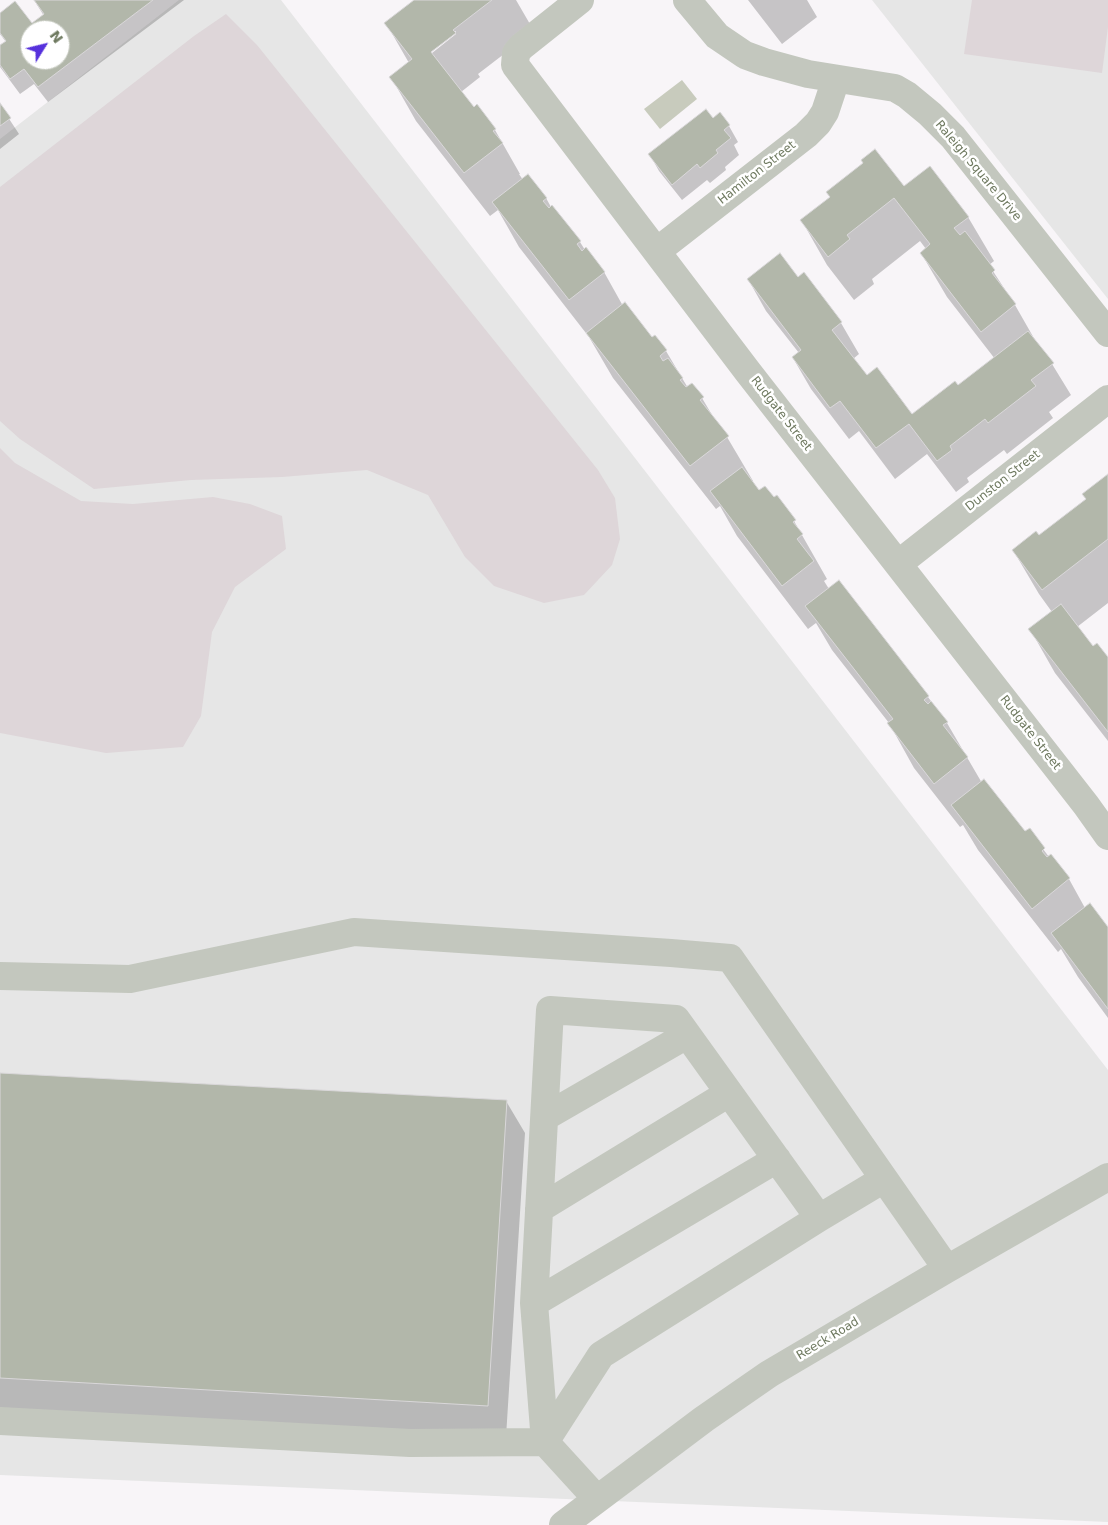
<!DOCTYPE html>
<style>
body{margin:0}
#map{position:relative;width:1108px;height:1525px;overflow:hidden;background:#f8f5f8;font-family:"DejaVu Sans",sans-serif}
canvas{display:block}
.north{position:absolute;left:20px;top:20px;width:50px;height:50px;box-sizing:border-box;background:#fff;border:1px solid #c5c9bf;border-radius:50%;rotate:54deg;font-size:14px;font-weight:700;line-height:20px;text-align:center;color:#6e795f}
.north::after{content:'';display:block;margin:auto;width:18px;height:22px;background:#5631dc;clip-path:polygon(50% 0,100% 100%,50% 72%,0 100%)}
</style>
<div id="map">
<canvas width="1108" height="1525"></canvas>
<div class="north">N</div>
</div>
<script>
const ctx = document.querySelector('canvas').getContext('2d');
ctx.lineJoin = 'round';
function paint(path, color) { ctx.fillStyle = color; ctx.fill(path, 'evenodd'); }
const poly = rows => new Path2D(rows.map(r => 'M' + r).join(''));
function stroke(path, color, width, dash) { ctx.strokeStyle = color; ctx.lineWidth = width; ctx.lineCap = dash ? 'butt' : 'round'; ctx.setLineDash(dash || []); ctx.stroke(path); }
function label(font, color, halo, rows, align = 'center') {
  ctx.font = font + ' "DejaVu Sans",sans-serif'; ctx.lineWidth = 5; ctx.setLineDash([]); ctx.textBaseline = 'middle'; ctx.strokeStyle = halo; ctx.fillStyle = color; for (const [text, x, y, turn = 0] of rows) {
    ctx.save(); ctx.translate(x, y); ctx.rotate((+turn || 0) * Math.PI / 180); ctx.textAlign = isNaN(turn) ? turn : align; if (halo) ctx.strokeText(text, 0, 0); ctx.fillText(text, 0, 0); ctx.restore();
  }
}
const built = poly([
 [179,0,281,0,1108,1070,1108,1522,0,1475,0,139],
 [872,0,1108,0,1108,299]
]);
const green = poly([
 [972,0,1108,0,1108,27,1102,73,964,54],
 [226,14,257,45,598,470,615,498,620,539,612,565,584,595,544,603,494,586,465,557,428,495,367,470,282,477,191,480,94,489,20,439,0,421,0,187,194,36],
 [0,448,15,463,81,501,133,504,213,497,250,504,282,516,286,549,235,587,212,632,201,716,183,747,106,753,0,733]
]);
const water = poly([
 [682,80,697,99,660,129,644,109]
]);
const shadow = poly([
 [34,0,184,0,48,102,34,84,20,94,0,67,0,47,6,42,0,34,0,14,32,25,44,16],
 [30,30,60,30,60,60,30,60],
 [416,0,516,0,534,31,478,74,480,77,461,92,474,108,477,106,495,130,520,174,519,174,523,180,546,198,551,207,552,207,580,242,585,250,604,272,623,306,652,339,655,337,666,351,688,388,702,398,718,425,727,437,753,481,751,482,758,492,794,521,827,579,824,581,829,589,928,697,947,723,982,783,1025,833,1029,830,1049,857,1069,879,1085,908,1108,929,1108,1018,1078,977,1061,949,1058,952,978,850,963,825,960,827,914,768,889,723,832,650,816,623,808,629,737,536,720,506,716,509,613,378,589,337,519,247,498,210,490,216,416,121,391,77,409,63,386,23],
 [456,31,456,34,427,57,426,55],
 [748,0,807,0,817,17,782,44],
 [0,105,19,134,0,149],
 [713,120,729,126,738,142,734,145,739,155,725,167,726,170,710,183,707,180,682,200,659,171,650,155],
 [904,188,968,217,994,261,989,265,1015,305,1039,347,1052,364,1071,395,1049,412,1053,418,1007,454,1004,450,967,478,969,482,956,492,927,454,895,479,859,431,849,439,811,389,793,358,799,353,766,311,748,279,798,279,804,274,841,323,859,354,853,359,866,377,912,416,958,387,995,359,947,297,921,253,926,249,920,241,872,279,874,284,854,300,827,265,802,221],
 [1108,475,1108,603,1077,627,1092,647,1108,659,1108,741,1055,673,1030,629,1052,612,1039,594,1013,550,1038,537,1087,500,1083,494],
 [0,1074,506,1101,525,1133,506,1437,0,1408]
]);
const building = poly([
 [34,0,153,0,38,87,24,69,10,79,0,65,0,45,6,41,0,33,0,13,15,1,32,23,44,14,34,0],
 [30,30,60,30,60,60,30,60,30,30],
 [414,0,492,0,453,30,456,33,431,52,474,107,477,104,496,129,493,131,503,143,464,173,389,77,412,59,384,23,414,0],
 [0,103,11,118,0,126,0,103],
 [706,109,713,118,720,112,730,125,724,130,731,138,716,150,718,153,700,168,697,164,672,185,648,154,706,109],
 [875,149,904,186,930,166,969,217,954,228,960,235,965,231,995,270,992,273,1016,304,981,332,920,253,930,244,894,198,847,235,850,239,828,257,800,220,830,197,826,192,863,163,861,160,875,149],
 [528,174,547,198,543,201,549,208,552,205,581,241,577,244,582,251,586,247,605,272,569,300,492,202,528,174],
 [780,253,798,277,804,272,842,322,832,330,867,375,877,367,912,414,955,381,958,385,1028,331,1054,363,1031,380,1036,386,988,423,985,419,950,446,952,450,937,461,909,424,876,448,840,401,830,408,792,357,801,350,747,279,780,253],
 [625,302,652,337,655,335,667,350,660,356,663,361,668,358,683,378,680,380,686,387,692,383,704,397,700,400,729,436,690,466,586,333,625,302],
 [742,467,759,490,765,486,774,497,777,495,796,520,793,522,803,534,797,539,814,561,782,586,710,491,742,467],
 [1108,474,1108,539,1042,590,1012,550,1036,531,1039,535,1086,499,1082,494,1108,474],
 [839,580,929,696,924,700,928,704,931,701,948,722,943,725,968,757,934,784,887,723,893,719,805,606,839,580],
 [1061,604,1093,646,1097,643,1108,657,1108,732,1028,629,1061,604],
 [984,779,1025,831,1030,828,1045,848,1042,851,1047,857,1051,854,1070,878,1032,909,951,805,984,779],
 [1090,903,1108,927,1108,1009,1051,933,1090,903],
 [0,1073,507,1100,488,1406,0,1378,0,1073]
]);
const minor = poly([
 [580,0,521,47,516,53,515,65,748,372,1086,805,1108,836],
 [687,0,717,36,745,55,764,62,808,74,895,88,907,95,930,114,953,137,1108,333],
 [657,251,806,135,818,123,825,112,836,79],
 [898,564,1108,399],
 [0,976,130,979,354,932,671,953,730,958,947,1269],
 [545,1117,687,1035],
 [539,1209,729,1093],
 [534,1303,777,1159],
 [0,1421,410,1443,545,1442,534,1303,550,1010,676,1019,819,1218],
 [597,1499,545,1442,601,1355,819,1218,884,1179],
 [563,1525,704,1419,769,1374,947,1269,1108,1177]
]);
const streetNames = [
 ["Raleigh Square Drive",978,171,50],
 ["Hamilton Street",757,173,-38],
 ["Rudgate Street",781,414,52],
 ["Dunston Street",1003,481,-38],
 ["Rudgate Street",1030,733,52],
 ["Reeck Road",828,1339,-31]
];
paint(built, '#e6e6e6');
paint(green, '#ded6d9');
paint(water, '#c8cbbd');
paint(shadow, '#0003');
paint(building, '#b2b7aa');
stroke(building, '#d9d7d9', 1);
stroke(minor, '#c3c7be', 28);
label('12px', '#6e795f', '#fff', streetNames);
</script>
